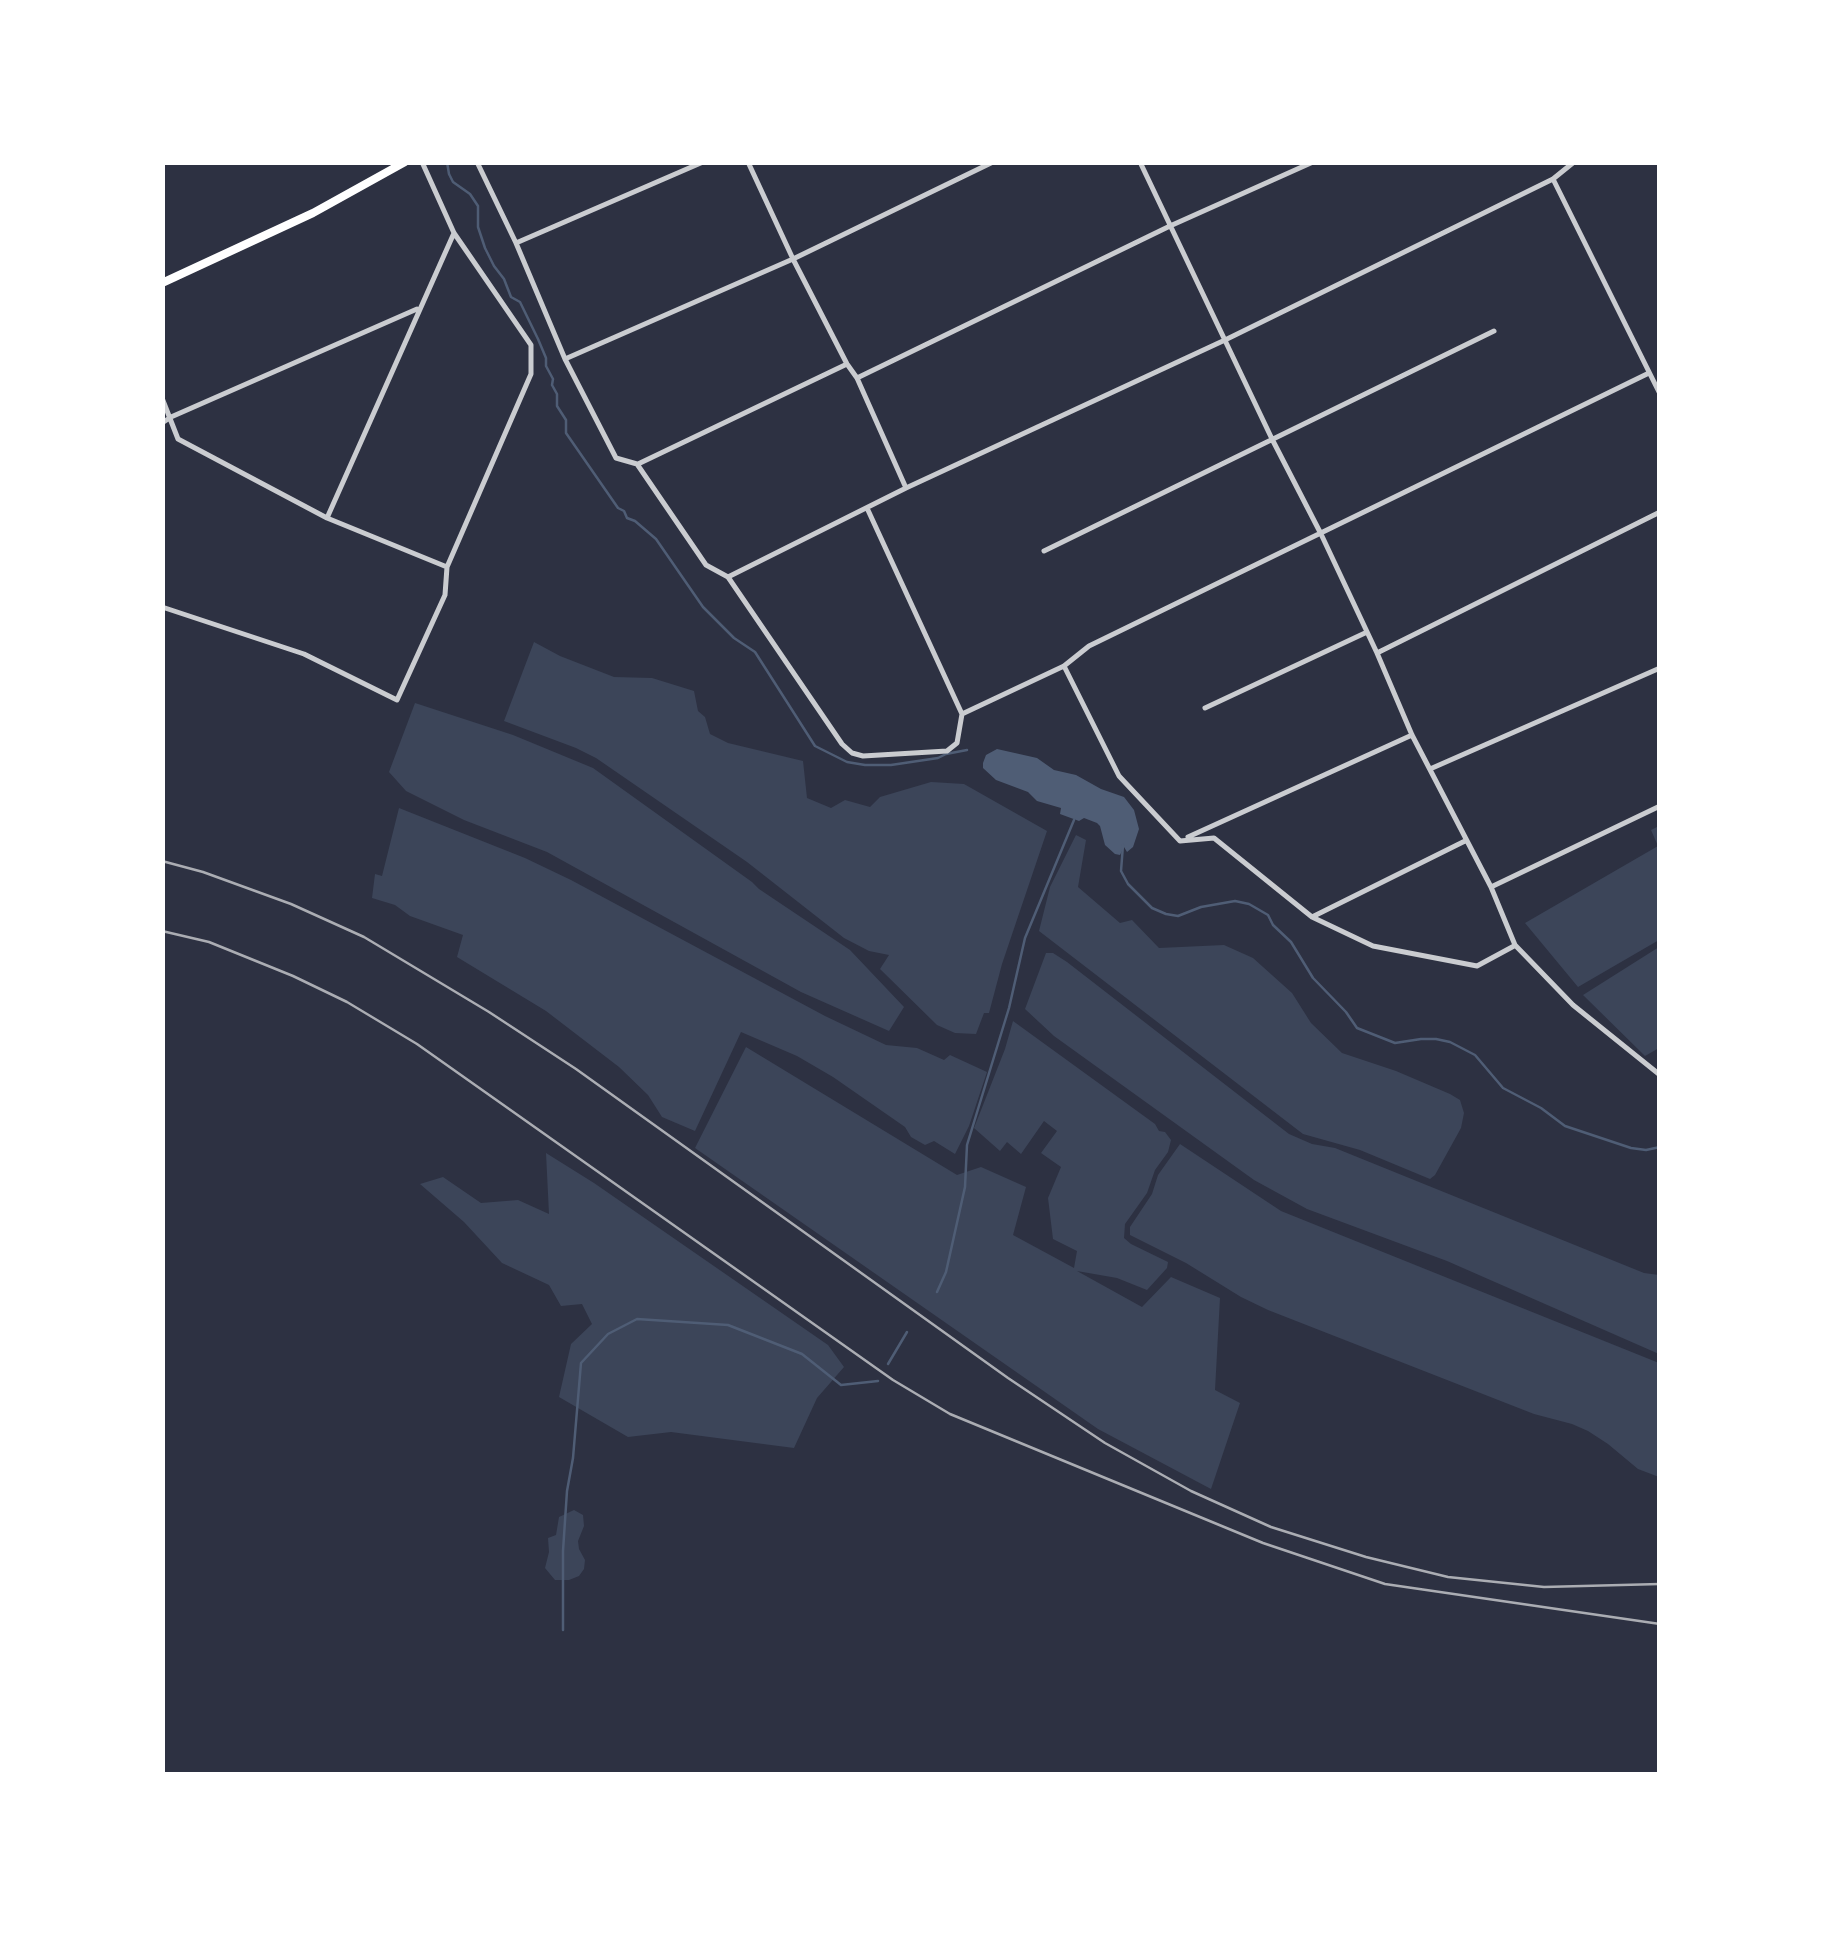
<!DOCTYPE html>
<style>
body{margin:0}
#map{position:relative;width:1822px;height:1937px;overflow:hidden;background:#2d3142;font-family:"Roboto Serif",serif}
canvas{display:block}
.frame{position:absolute;inset:0;border:165px solid #fff;pointer-events:none}
</style>
<div id="map">
<canvas width="1822" height="1937"></canvas>
<div class="frame"></div>
</div>
<script>
const ctx = document.querySelector('canvas').getContext('2d');
ctx.lineJoin = 'round';
function paint(path, color) { ctx.fillStyle = color; ctx.fill(path, 'evenodd'); }
const poly = rows => new Path2D(rows.map(r => 'M' + r).join(''));
function stroke(path, color, width, dash) { ctx.strokeStyle = color; ctx.lineWidth = width; ctx.lineCap = dash ? 'butt' : 'round'; ctx.setLineDash(dash || []); ctx.stroke(path); }
const green = poly([
 [534,642,560,656,614,677,652,678,694,691,698,711,705,717,710,734,728,743,803,761,807,798,831,808,845,800,870,807,880,797,931,782,964,784,1047,831,1002,964,989,1013,984,1013,976,1034,955,1033,937,1025,880,969,889,955,869,951,844,938,747,862,596,758,576,748,504,721],
 [415,703,513,735,593,768,752,882,759,889,850,950,904,1007,889,1031,801,992,547,852,464,820,406,791,389,772],
 [399,808,525,858,571,880,825,1016,886,1045,917,1048,944,1060,950,1055,987,1072,969,1126,955,1154,934,1141,925,1145,911,1137,905,1127,833,1077,797,1056,741,1032,695,1131,662,1117,648,1095,619,1067,546,1011,457,957,463,935,410,916,395,905,372,898,375,874,382,876],
 [1659,826,1659,940,1578,987,1525,923,1658,846,1651,830],
 [1076,835,1086,840,1078,887,1120,923,1132,920,1159,948,1224,945,1253,958,1292,993,1311,1023,1342,1053,1396,1071,1450,1094,1460,1100,1464,1113,1461,1128,1435,1175,1430,1179,1360,1150,1303,1134,1039,931,1050,887],
 [1659,947,1659,1048,1645,1056,1583,995],
 [1046,953,1053,953,1067,962,1289,1134,1312,1144,1335,1148,1644,1273,1659,1275,1659,1354,1447,1261,1307,1209,1254,1180,1054,1036,1025,1009],
 [1013,1021,1155,1124,1159,1131,1165,1132,1171,1140,1168,1152,1155,1170,1147,1193,1125,1224,1124,1238,1131,1244,1168,1262,1167,1268,1147,1290,1117,1278,1077,1271,1142,1307,1171,1277,1220,1298,1215,1390,1240,1403,1211,1489,1098,1429,695,1148,746,1047,957,1175,981,1167,1026,1187,1013,1235,1074,1268,1077,1251,1053,1239,1048,1198,1061,1167,1041,1153,1057,1131,1044,1121,1021,1154,1007,1142,1000,1151,974,1128,1005,1049],
 [1180,1144,1281,1211,1659,1363,1659,1477,1638,1469,1608,1444,1588,1431,1572,1424,1534,1414,1268,1310,1241,1297,1186,1263,1130,1235,1130,1227,1152,1194,1158,1175],
 [546,1153,594,1183,828,1345,844,1367,817,1398,794,1448,671,1432,628,1437,559,1397,571,1344,592,1324,582,1304,561,1306,549,1285,502,1263,464,1222,420,1184,443,1177,481,1203,518,1200,549,1214],
 [574,1510,583,1515,584,1526,578,1541,579,1549,585,1560,584,1569,579,1576,569,1580,555,1580,545,1568,549,1552,548,1538,556,1535,559,1517]
]);
const water = poly([
 [997,749,1037,758,1054,770,1076,775,1101,789,1124,797,1134,810,1139,829,1133,847,1127,852,1124,847,1120,855,1115,854,1105,845,1100,826,1097,823,1084,818,1079,821,1060,814,1061,808,1037,801,1028,792,996,780,983,768,983,763,986,755]
]);
const stream = poly([
 [447,162,449,174,453,182,470,194,478,206,478,227,485,248,494,266,504,279,511,297,520,302,538,339,546,358,546,366,553,379,552,385,557,394,557,406,566,420,566,433,618,508,624,511,627,518,635,521,656,539,703,607,734,638,755,652,815,746,847,762,865,765,891,765,938,758,946,754,967,750],
 [1123,845,1121,871,1128,884,1152,908,1166,914,1178,916,1201,907,1235,901,1249,904,1268,915,1273,925,1291,942,1313,978,1346,1012,1357,1028,1395,1043,1421,1039,1436,1039,1450,1042,1475,1055,1503,1088,1541,1108,1565,1126,1631,1148,1646,1150,1660,1147],
 [937,1292,946,1272,965,1187,967,1145,1009,1008,1025,938,1074,820],
 [888,1364,907,1332],
 [563,1630,563,1551,567,1491,573,1458,581,1363,608,1334,637,1319,728,1325,802,1354,841,1385,878,1381]
]);
const minor = poly([
 [477,162,516,243,565,359,616,458,637,464,706,565,728,577,842,744,852,753,863,756,947,751,957,743,962,714],
 [748,162,793,259,847,364,857,378,906,488],
 [1140,162,1272,439,1321,534,1377,653,1412,735,1491,887,1515,945,1573,1005,1660,1075],
 [1553,179,1660,394],
 [516,243,703,162],
 [565,359,793,259,993,162],
 [857,378,1170,226,1313,162],
 [162,398,178,439,327,518,447,567],
 [162,423,171,417,417,309],
 [638,464,847,364],
 [867,508,962,714],
 [327,518,454,233],
 [1044,551,1494,331],
 [728,577,906,488,1225,340,1553,179,1574,162],
 [162,607,304,654,397,700,445,595,447,567,531,374,531,345,454,233,422,162],
 [1377,653,1660,512],
 [1064,666,1119,776,1180,841,1214,838,1312,917,1373,946,1477,966,1514,946],
 [1205,708,1365,633],
 [962,714,1064,666,1089,646,1649,373],
 [1430,769,1660,668],
 [1188,837,1412,735],
 [1491,887,1660,806],
 [1312,917,1465,841]
]);
const primary = poly([
 [162,283,313,213,405,162]
]);
const rail = poly([
 [162,861,203,872,291,904,364,937,489,1012,576,1069,1008,1378,1105,1443,1191,1491,1271,1527,1366,1557,1448,1577,1544,1587,1660,1584],
 [162,931,209,942,293,976,347,1002,417,1044,893,1380,950,1414,1263,1543,1385,1584,1660,1624]
]);
paint(green, '#3c4559');
paint(water, '#4f5d75');
stroke(stream, '#4f5d75', 2.5);
stroke(minor, '#caccd0', 5);
stroke(primary, '#fff', 8);
stroke(rail, '#abadb3', 2.5);
</script>
